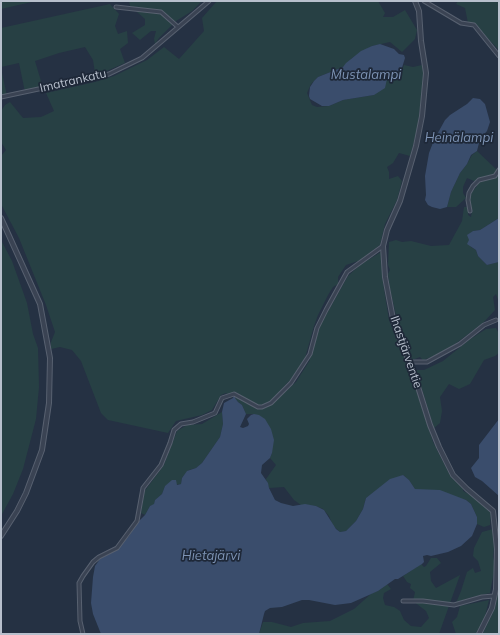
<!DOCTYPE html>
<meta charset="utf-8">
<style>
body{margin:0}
#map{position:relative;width:500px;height:635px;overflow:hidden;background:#253143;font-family:Mulish,sans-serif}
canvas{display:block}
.frame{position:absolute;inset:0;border:2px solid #b7bfcc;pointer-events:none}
</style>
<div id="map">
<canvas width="500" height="635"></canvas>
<div class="frame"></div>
</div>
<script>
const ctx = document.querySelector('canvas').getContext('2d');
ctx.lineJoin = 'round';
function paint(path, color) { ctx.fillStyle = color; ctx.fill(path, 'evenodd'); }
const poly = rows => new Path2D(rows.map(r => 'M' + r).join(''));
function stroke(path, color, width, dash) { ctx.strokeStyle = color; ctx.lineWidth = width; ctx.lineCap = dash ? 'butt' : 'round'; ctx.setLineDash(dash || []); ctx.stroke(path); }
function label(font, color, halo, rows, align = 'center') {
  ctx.font = font + ' Mulish,sans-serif'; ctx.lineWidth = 3.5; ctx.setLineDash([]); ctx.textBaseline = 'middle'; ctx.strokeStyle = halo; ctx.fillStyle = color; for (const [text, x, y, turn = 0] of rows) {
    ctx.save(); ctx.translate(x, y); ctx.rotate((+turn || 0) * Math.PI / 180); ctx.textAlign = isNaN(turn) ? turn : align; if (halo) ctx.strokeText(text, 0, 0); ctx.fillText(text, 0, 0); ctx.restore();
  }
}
const green = poly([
 [1,1,36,1,1,9],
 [129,1,202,1,192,11,176,21,159,38,155,44,154,39,156,31,151,31,140,40,132,33,145,25,145,19,130,6],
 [217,1,378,1,385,13,383,17,393,17,405,10,417,30,415,39,402,52,390,42,372,46,352,58,343,67,318,77,311,84,307,93,312,105,317,107,329,106,343,100,374,95,385,83,388,74,391,71,397,74,402,70,404,65,413,67,422,65,424,73,421,100,418,125,413,146,410,156,399,153,393,163,387,167,389,172,389,179,398,176,402,181,397,200,385,224,380,245,361,260,346,265,338,277,338,284,333,287,328,295,318,315,314,326,305,358,291,380,288,382,270,402,263,405,259,406,245,399,236,392,227,394,226,393,221,395,212,410,202,415,176,421,168,433,108,420,101,413,81,361,72,350,60,347,51,349,51,342,55,332,46,305,19,238,1,204,1,156,6,150,1,142,1,111,5,105,10,102,23,118,41,117,54,111,46,93,95,82,114,76,147,60,164,47,179,59,204,31,202,18],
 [458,1,499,1,499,50,474,24,468,23,465,8,456,4],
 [110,4,119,14,115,26,118,34,127,31,128,43,120,49,125,63,104,72,95,73,93,60,85,47,59,53,35,61,43,88,25,92,19,63,1,67,1,28],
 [1,68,7,96,1,97],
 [477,151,497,170,499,176,499,218,480,230,473,231,468,235,471,247,476,250,478,256,487,265,499,262,499,302,496,294,493,297,495,310,483,323,451,347,434,356,423,360,420,357,412,360,402,341,390,289,388,274,390,270,388,265,389,242,396,240,402,242,411,241,431,246,449,245,462,221,464,207,468,207,468,215,471,217,472,211,469,199,472,192,477,186,474,181,467,178,463,187,463,193,466,198,456,207,447,207,451,192,460,173,467,164,472,155],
 [1,240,12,261,27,303,33,334,38,348,39,387,36,419,23,469,13,494,1,516],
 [381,252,383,283,389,320,410,371,433,442,451,477,463,487,463,491,474,497,491,513,490,525,484,527,477,524,477,517,471,504,466,500,415,489,409,480,403,475,377,490,366,498,363,509,356,521,346,531,340,532,333,526,329,516,323,509,316,506,301,505,294,500,284,487,269,488,266,479,276,465,270,458,272,453,254,414,246,414,242,405,238,402,235,398,235,396,258,408,263,408,274,402,296,382,310,360,309,358,321,324,348,276,360,265],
 [496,328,499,334,499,353,495,356,484,360,470,384,459,389,449,384,440,397,442,411,440,423,434,428,416,370,424,370,443,361,469,340,486,329],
 [222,412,223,424,220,437,202,463,196,468,189,470,182,478,181,484,165,486,162,494,155,500,154,505,150,506,145,515,141,513,144,492,164,465,177,431,187,425,202,424],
 [493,529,494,548,493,557,495,565,490,593,472,597,456,603,461,591,467,572,473,568,475,573,481,571,478,561,473,556,474,548,482,532],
 [431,558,437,558,441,563,430,572,431,581,436,588,460,575,439,634,259,634,263,622,272,622,291,627,303,623,330,621,354,609,372,593,378,591,387,584,391,589,384,593,383,598,385,605,394,607,400,611,404,620,411,626,421,627,429,618,426,611,413,601,415,592,410,588,411,584,407,582,403,576,421,564,424,567,426,566],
 [499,585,499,634,485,634,483,633,495,608],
 [489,600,484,620,476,634,456,634,452,622,457,617,460,606]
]);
const water = poly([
 [380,44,394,49,399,54,404,55,405,58,401,71,396,74,391,71,388,74,385,88,374,95,343,100,329,106,322,106,310,99,309,96,310,87,314,81,318,77,343,67,346,63,361,51,372,46],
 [473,98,480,99,485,104,490,122,487,131,480,139,477,151,471,155,467,164,460,173,451,192,447,207,440,209,432,207,428,205,425,200,426,195,425,176,429,153,434,140,445,120,450,115,467,104],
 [499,218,499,262,487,265,478,256,476,250,467,244,469,240,467,235,473,231,480,230],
 [234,395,237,397,235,396,235,398,238,402,242,405,246,414,240,427,243,428,248,426,249,424,247,419,251,415,254,414,259,415,265,419,271,429,274,440,272,453,270,458,262,465,261,473,268,483,269,488,275,500,281,503,293,506,305,504,316,506,324,510,336,529,340,532,346,531,356,521,363,509,366,498,390,479,403,475,409,480,415,489,440,490,466,500,471,504,477,517,477,524,472,536,461,546,448,552,431,556,427,555,423,556,424,562,422,564,398,579,395,579,378,591,351,603,335,605,309,600,302,600,282,607,270,608,265,611,264,614,259,634,101,634,93,614,91,603,93,577,95,566,100,559,112,552,129,536,137,523,145,515,150,506,154,504,155,500,162,494,165,486,172,480,176,480,177,485,181,484,182,478,187,471,196,468,202,463,220,437,223,424,222,412,224,403,233,398],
 [499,419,499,496,482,481,475,477,471,468,479,458,479,445]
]);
const minor = poly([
 [424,1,461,23,474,25,499,56],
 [116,7,161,12,178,27],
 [1,97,109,74,142,58,209,1],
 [470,211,468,200,469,193,473,186,479,180,495,176,499,170],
 [410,362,427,362,460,344,484,325,496,320],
 [403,601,423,601,454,605,482,597,494,596],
 [83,634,80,621,79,583,83,576,93,562,99,557,117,548,137,521,143,488,161,465,170,443,174,430,181,424,193,422,215,413,222,398,234,394,258,407,262,407,271,403,291,383,310,354,317,328,326,310,347,272,383,246]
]);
const tertiary = poly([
 [415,1,419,11,421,41,426,73,422,116,416,146,400,201,387,230,383,246,385,277,393,319,399,337,413,371,430,425,439,447,453,475,467,489,493,511,497,549,496,589,492,608,479,634],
 [1,218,40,304,50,358,49,403,42,450,26,493,17,511,1,536]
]);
const streetNames = [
 ["Imatrankatu",73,81,-13],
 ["Ihastjärventie",406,352,71]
];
const waterNames = [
 ["Mustalampi",366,75],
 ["Heinälampi",459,138],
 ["Hietajärvi",211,556]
];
paint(green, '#274044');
paint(water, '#3a4d6c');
stroke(minor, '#586170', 5);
stroke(tertiary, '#586170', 6);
stroke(minor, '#3a4353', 3);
stroke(tertiary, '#3a4353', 4);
label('12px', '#b7bfcc', '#1e2838', streetNames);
label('italic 13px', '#7d93b4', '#1e2838', waterNames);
</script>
